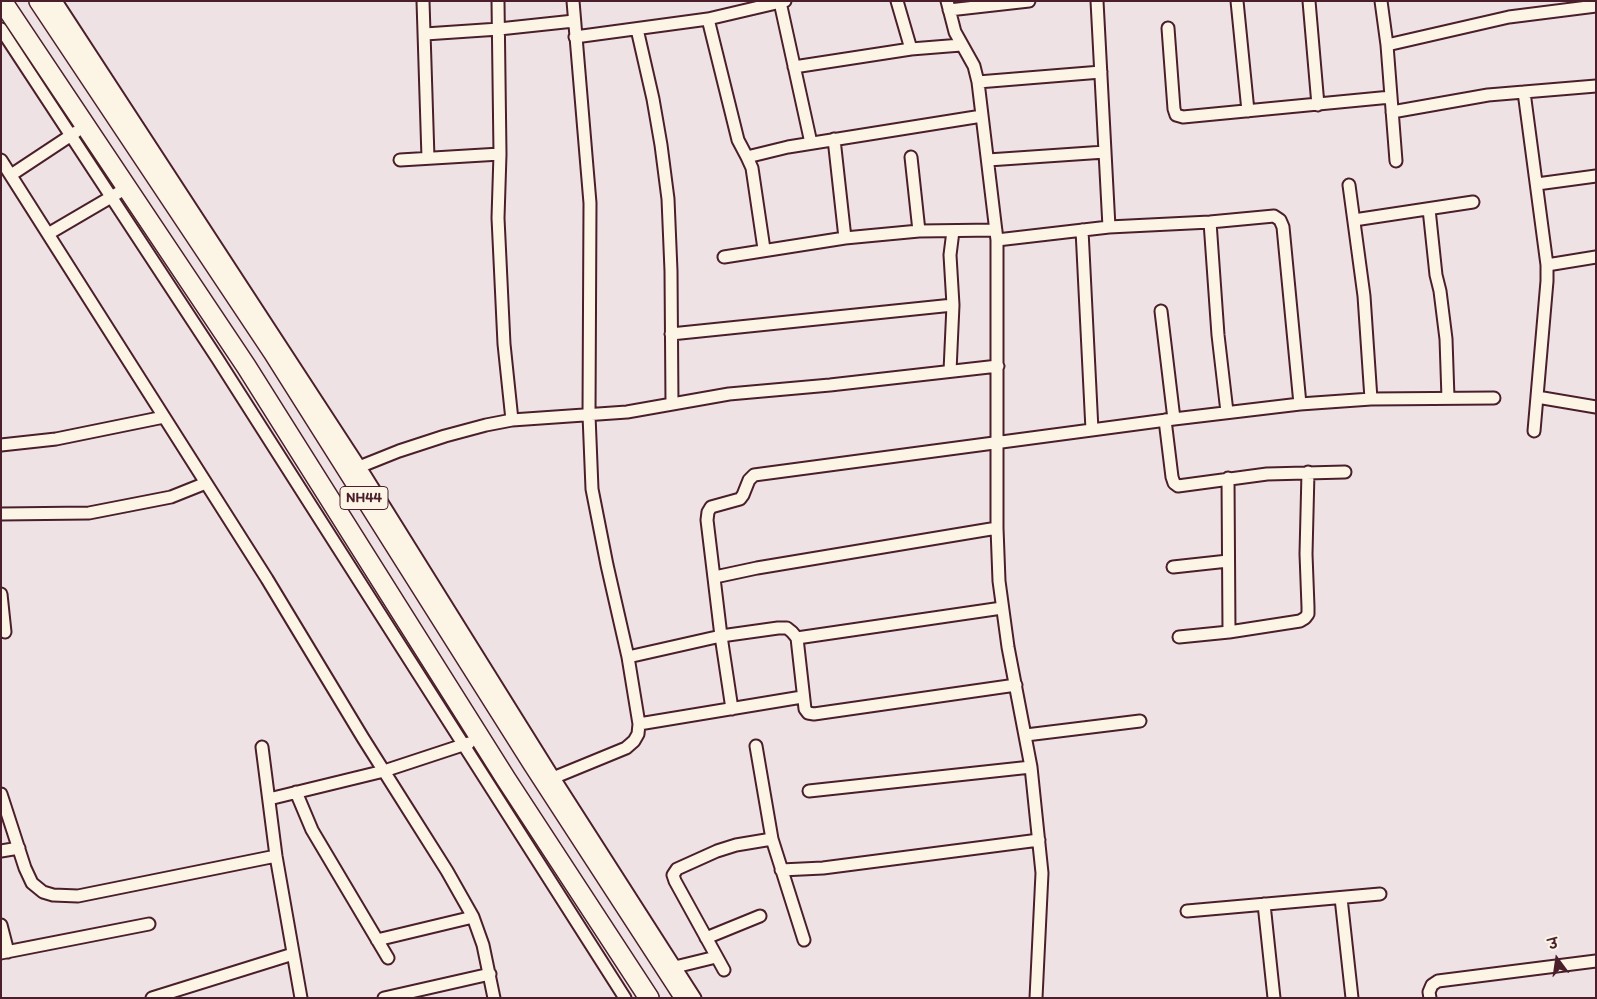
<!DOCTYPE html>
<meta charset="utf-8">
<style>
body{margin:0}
#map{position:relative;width:1597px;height:999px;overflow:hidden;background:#eee2e5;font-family:Itim,"Playpen Sans Deva",sans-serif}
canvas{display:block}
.frame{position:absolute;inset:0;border:2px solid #4a1f2b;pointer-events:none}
.north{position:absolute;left:1532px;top:934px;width:50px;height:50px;-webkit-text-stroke:4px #fcf5e5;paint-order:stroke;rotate:346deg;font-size:14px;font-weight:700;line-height:20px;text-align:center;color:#4a1f2b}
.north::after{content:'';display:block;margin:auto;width:18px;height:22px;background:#4a1f2b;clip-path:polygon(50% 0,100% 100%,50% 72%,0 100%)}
</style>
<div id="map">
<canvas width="1597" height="999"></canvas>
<div class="frame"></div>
<div class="north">उ</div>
</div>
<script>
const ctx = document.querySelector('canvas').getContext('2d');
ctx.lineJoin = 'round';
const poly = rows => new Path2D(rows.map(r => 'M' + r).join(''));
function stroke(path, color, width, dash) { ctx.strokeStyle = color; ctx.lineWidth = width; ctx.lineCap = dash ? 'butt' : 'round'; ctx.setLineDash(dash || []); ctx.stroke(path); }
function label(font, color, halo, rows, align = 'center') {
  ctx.font = font + ' Itim,sans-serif'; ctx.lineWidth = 4.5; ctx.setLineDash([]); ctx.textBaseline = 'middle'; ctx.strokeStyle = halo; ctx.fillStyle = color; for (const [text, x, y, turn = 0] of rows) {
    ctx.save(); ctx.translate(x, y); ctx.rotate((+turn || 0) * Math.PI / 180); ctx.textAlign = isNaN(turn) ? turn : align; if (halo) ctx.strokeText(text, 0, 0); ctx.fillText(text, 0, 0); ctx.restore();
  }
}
const minor = poly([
 [56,1,360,467,554,778,695,998],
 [423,1,428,158],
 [498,1,500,154,498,218,504,344,512,420],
 [897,1,911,49],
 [947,1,955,32,974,66,978,82,997,240,997,528,999,581,1008,647,1031,767,1042,873,1036,998],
 [1097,1,1109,227],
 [1237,1,1248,111],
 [1309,1,1318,105],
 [1381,1,1387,45,1396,161],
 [780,2,811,143],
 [949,10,1029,1],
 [708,19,738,140,747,157,752,168,764,249],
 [1168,28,1174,109,1176,115,1183,117,1391,97],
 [1,29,217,358,625,998],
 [637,29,653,99,661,145,668,199,671,271,672,404],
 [425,34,499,29,574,21],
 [575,37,708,19,785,1],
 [1387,45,1509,17,1596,6],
 [794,67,911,49,961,45],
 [978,82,1101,72],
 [1524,92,1547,265,1547,281,1534,431],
 [1392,112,1488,95,1596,86],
 [834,139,845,238],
 [747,157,788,147,982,116],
 [911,157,919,231],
 [1,160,267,579,363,738,447,871,473,917,483,945,494,998],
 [400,160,500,154],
 [988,160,1105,152],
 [11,175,76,132],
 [1537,184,1596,176],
 [1349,185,1364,296,1371,399],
 [1429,209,1436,275,1440,291,1446,339,1448,398],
 [1354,220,1473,202],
 [1210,222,1218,335,1227,412],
 [1082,230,1092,430],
 [48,234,118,193],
 [997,240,1109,227,1210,222,1274,216,1280,220,1283,227,1300,404],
 [724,257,845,238,919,231,996,230],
 [1547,265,1596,257],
 [1161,311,1174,419],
 [671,334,953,305],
 [950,371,953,305,950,255,953,231],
 [1537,397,1596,407],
 [1165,420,1172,477,1174,483,1178,486,1267,474,1345,472],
 [1,445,56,439,164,417],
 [354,469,399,451,445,436,486,425,512,420,627,412,729,394,830,385,998,366],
 [1228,478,1229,632],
 [1,514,89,513,171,497,206,483],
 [1173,567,1228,561],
 [715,577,757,568,997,528],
 [1,594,5,632],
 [1179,637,1229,632,1300,621,1305,618,1308,614,1308,607,1306,554,1308,472],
 [797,638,1002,608],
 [628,657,721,636,778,628,787,628,792,632,797,638,805,709,808,713,814,714,1016,685],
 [732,709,721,636,707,520,708,512,711,507,740,499,743,495,749,480,754,475,1174,419,1300,404,1371,399,1494,398],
 [639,724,802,697],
 [1026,735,1140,721],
 [756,746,772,839,804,940],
 [262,747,276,856,301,998],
 [548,780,626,748,634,741,638,734,639,724,628,657,607,565,592,489,589,415,590,203,573,1],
 [809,791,1031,767],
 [296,792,312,830,388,958],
 [1,794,25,868,32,883,43,892,53,895,78,896,276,856],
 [269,799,384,771,469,743],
 [1,851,19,848],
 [781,870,823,868,1039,840],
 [1341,898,1352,998],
 [1264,904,1274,998],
 [1187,911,1380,894],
 [1,925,8,952],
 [706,938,760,916],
 [377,940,473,917],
 [1,953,149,924],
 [671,968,716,957],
 [724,970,675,881,673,875,677,869,717,851,736,845,772,839],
 [152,998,293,954],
 [384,998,490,974],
 [1430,998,1429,992,1432,985,1438,981,1596,961]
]);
const trunk = poly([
 [2,1,246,366,506,779,649,998],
 [39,1,273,352,533,764,685,998]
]);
const shields = [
 [364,498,48]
];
const shieldNames = [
 ["NH44",364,498]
];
stroke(minor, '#4a1f2b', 15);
stroke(trunk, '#4a1f2b', 22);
stroke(minor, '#fcf5e5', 11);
stroke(trunk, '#fcf5e5', 19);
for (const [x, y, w] of shields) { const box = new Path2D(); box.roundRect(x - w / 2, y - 11.5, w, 23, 4); ctx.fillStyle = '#fcf5e5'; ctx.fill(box); stroke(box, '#4a1f2b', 1); }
label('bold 14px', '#4a1f2b', null, shieldNames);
</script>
